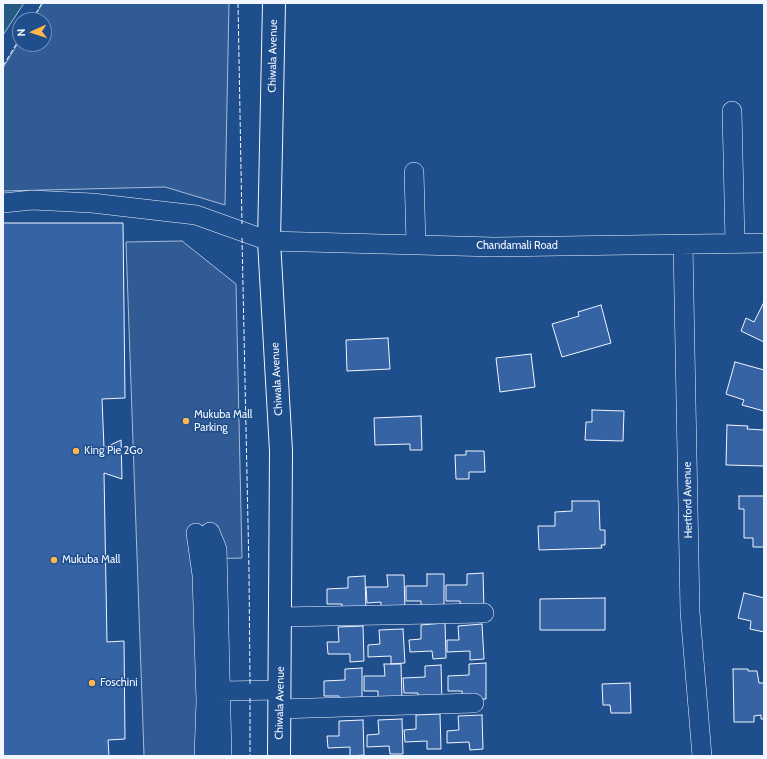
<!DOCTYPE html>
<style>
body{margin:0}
#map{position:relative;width:767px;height:759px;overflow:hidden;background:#1f4e8c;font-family:Cabin,sans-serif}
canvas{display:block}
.frame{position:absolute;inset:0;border:4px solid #f2f6ff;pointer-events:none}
.north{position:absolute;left:12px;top:12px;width:40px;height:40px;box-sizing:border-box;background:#1f4e8c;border:1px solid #7391ba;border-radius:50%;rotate:267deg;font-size:11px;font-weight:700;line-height:16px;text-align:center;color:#f2f6ff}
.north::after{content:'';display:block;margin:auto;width:14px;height:18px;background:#ffb74d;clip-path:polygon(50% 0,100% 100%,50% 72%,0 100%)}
</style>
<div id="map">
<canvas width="767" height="759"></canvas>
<div class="frame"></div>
<div class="north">N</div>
</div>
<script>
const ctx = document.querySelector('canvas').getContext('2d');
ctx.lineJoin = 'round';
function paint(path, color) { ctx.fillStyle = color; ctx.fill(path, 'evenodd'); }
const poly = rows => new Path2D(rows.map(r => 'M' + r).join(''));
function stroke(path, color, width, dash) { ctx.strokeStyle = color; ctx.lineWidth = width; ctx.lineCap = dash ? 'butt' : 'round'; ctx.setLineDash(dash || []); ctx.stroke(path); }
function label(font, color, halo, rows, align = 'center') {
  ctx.font = font + ' Cabin,sans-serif'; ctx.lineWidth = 3; ctx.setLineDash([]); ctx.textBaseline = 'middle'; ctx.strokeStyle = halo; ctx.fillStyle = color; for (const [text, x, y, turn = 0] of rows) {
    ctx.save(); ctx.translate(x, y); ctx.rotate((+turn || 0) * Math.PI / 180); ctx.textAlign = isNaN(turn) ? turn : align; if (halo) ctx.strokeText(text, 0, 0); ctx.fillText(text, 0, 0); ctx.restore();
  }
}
const green = poly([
 [3,3,24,3,3,35,3,3]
]);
const parking = poly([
 [43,3,229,3,225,205,165,187,3,191,3,68,20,40,20,44,44,44,44,20,32,20,43,3],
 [182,241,236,284,242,558,203,559,206,756,144,756,126,242,182,241]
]);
const building = poly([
 [3,223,123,223,125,398,102,399,104,448,121,440,122,479,104,473,107,642,124,641,125,739,108,740,109,756,3,756,3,223],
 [764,302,764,342,741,331,746,318,754,322,764,302],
 [601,305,611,343,562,357,552,324,579,316,578,312,601,305],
 [388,338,390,369,347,371,346,340,388,338],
 [531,354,535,387,500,392,496,358,531,354],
 [735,362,764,370,764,411,742,405,744,400,726,394,735,362],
 [592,410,624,411,623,441,585,440,586,422,592,422,592,410],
 [421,416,422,450,410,450,410,444,375,445,374,418,421,416],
 [727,425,748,426,747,429,764,430,764,466,726,465,727,425],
 [466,451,484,451,485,472,469,472,469,479,456,479,455,455,466,455,466,451],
 [739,496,764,496,764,547,753,547,753,538,744,538,744,509,739,509,739,496],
 [572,501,599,501,600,530,605,530,605,545,601,545,602,548,539,550,538,526,555,526,555,512,572,511,572,501],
 [483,573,484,609,461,610,460,601,446,601,446,585,467,585,467,574,483,573],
 [427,574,444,574,444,610,421,611,421,601,406,601,406,586,427,586,427,574],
 [387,575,404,575,405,611,381,612,381,602,367,603,366,587,388,587,387,575],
 [365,576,366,613,342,613,342,604,327,604,327,589,348,588,348,577,365,576],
 [744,593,764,598,764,632,750,629,751,621,738,618,744,593],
 [605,598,605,630,540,630,540,599,605,598],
 [445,623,446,658,433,659,432,651,410,652,409,640,421,639,421,625,445,623],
 [482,624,484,659,470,660,470,651,447,652,447,640,459,640,458,626,482,624],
 [363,626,364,661,350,662,350,654,328,654,327,642,339,642,338,627,363,626],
 [403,629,405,663,391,664,391,656,368,657,368,645,380,644,379,630,403,629],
 [486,663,486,699,463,700,462,691,448,691,448,676,469,675,469,664,486,663],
 [384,664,401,664,402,700,378,701,378,691,364,691,364,676,385,676,384,664],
 [441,665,442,702,418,702,418,693,404,693,403,678,425,677,425,666,441,665],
 [362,668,362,705,339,705,339,696,324,696,324,681,345,680,345,669,362,668],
 [733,669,748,669,748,671,757,671,759,683,764,683,764,719,761,719,761,715,754,716,754,722,734,722,733,669],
 [630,683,631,713,611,713,610,705,603,705,602,684,630,683],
 [440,714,441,749,427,749,427,741,405,742,404,730,416,729,416,715,440,714],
 [482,715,483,749,470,750,469,742,447,743,447,731,459,730,458,716,482,715],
 [402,719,403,754,390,754,389,746,367,747,367,735,379,734,378,720,402,719],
 [363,720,364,755,350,756,350,747,328,748,327,736,339,736,339,721,363,720]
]);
const minor = poly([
 [732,111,735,243],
 [414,172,416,245],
 [3,203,32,200,92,203,196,215,269,241,494,247,764,243],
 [683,244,690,612,702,756],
 [210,532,217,549,222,756],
 [196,533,202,575,206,701,204,756],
 [281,617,484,613],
 [221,691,280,690],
 [279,709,474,703]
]);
const major = poly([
 [274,3,269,241,281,451,279,756]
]);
const fence = poly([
 [238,3,242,224],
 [32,20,42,3],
 [3,66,20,38],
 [242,238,249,571,250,684],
 [250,698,250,756]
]);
const markers = [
 [186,421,4,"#ffb74d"],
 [76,451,4,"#ffb74d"],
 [54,560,4,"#ffb74d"],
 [92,683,4,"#ffb74d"]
];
const streetNames = [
 ["Chiwala Avenue",273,56,-89],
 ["Chandamali Road",517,246],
 ["Chiwala Avenue",277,379,-93],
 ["Hertford Avenue",688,500,-91],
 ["Chiwala Avenue",280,703,-89]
];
const poiNames = [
 ["Mukuba Mall",194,415],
 ["Parking",194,428],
 ["King Pie 2Go",84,451],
 ["Mukuba Mall",62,560],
 ["Foschini",100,683]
];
paint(green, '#245a82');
stroke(green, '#a8bbd7', 1);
paint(parking, '#305b95');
stroke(parking, '#a8bbd7', 1);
paint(building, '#3563a3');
stroke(building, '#f2f6ff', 1);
stroke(minor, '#f2f6ff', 20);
stroke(major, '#f2f6ff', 24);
stroke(minor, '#1f4e8c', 19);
stroke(major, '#1f4e8c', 22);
stroke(fence, '#f2f6ff', 1, [5, 2]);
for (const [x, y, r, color] of markers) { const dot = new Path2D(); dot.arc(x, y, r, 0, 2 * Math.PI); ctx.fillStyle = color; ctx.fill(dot); stroke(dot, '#1f4e8c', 1.5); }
label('11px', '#f2f6ff', '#1f4e8c', streetNames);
label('11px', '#f2f6ff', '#1f4e8c', poiNames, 'left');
</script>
